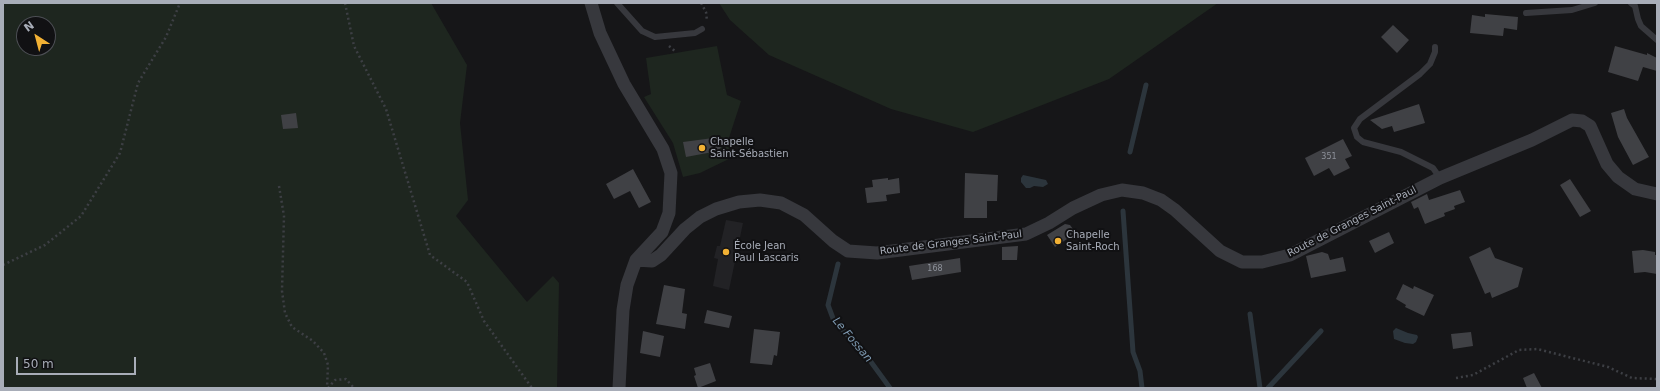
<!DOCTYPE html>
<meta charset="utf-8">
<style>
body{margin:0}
#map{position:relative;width:1660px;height:391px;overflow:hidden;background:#161618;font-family:"DejaVu Sans",sans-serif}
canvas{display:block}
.frame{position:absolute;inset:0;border:4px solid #a8adb8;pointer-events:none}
.north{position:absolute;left:16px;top:16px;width:40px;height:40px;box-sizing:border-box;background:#111113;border:1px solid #4d4f55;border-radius:50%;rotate:324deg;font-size:11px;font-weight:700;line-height:16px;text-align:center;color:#a8adb8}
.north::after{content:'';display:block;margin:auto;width:14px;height:18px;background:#f2b134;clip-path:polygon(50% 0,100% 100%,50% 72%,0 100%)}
.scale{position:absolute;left:16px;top:357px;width:120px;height:18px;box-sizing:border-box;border:2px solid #a8adb8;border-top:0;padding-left:5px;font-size:12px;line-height:14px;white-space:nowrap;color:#a8adb8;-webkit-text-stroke:3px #111113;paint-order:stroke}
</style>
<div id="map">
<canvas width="1660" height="391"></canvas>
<div class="frame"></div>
<div class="north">N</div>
<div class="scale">50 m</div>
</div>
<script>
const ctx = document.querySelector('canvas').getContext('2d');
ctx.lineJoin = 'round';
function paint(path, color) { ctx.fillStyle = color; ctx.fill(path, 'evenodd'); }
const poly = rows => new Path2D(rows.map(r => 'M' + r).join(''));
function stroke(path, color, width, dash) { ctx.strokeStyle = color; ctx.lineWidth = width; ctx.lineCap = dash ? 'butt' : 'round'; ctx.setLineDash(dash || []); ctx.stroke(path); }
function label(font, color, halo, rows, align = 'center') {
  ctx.font = font + ' "DejaVu Sans",sans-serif'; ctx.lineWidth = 4; ctx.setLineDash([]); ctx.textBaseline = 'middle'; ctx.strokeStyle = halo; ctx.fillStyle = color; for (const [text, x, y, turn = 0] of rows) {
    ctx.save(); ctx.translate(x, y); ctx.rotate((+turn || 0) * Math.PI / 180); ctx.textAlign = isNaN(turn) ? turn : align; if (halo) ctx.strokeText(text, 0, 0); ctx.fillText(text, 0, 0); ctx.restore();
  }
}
const built = poly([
 [726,220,743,223,729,290,713,286,718,259,714,258,717,246,720,246]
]);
const green = poly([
 [3,3,431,3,467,65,460,123,468,200,456,216,527,302,553,276,559,283,557,388,3,388],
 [24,24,48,24,48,48,24,48],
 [719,3,1218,3,1109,79,973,132,891,109,769,55,730,20],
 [717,46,727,95,741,101,727,144,735,156,700,173,683,177,673,143,644,97,651,94,646,58]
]);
const water = poly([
 [1023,175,1046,180,1048,184,1043,187,1034,186,1030,188,1026,188,1021,182,1021,178],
 [1396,328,1408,333,1417,335,1418,337,1416,342,1413,344,1405,343,1394,339,1393,331]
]);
const stream = poly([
 [1130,152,1146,85],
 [1123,211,1133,352,1140,371,1142,388],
 [838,264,828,305,834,321,863,351,890,388],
 [1250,314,1260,388],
 [1268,388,1321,331]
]);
const building = poly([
 [1485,14,1518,17,1517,30,1504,28,1503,36,1470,33,1472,15,1485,17],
 [1393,25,1409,40,1397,53,1381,37],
 [1615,46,1647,55,1647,53,1657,58,1657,71,1643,67,1638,81,1608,72],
 [1419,104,1425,123,1394,132,1392,126,1382,129,1370,120],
 [1624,109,1627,118,1649,157,1633,165,1618,137,1611,113],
 [296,113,298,128,283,129,281,115],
 [713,138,717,138,720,142,721,147,718,151,686,157,683,142],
 [1343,139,1352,156,1345,159,1350,168,1334,176,1329,168,1314,176,1305,158],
 [633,169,651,202,639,208,630,191,614,199,606,184],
 [965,173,998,175,997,201,987,201,987,218,964,218],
 [888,178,888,180,899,178,900,193,886,195,887,201,867,203,865,188,873,187,872,180],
 [1570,179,1591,211,1580,217,1560,185],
 [1460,190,1465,202,1454,206,1455,209,1444,213,1445,216,1425,224,1418,207,1414,209,1411,202,1427,194,1429,200],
 [1065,224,1070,225,1076,233,1055,247,1047,235],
 [1389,232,1394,243,1375,253,1369,241],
 [1018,246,1017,260,1002,260,1002,247],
 [1490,247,1495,258,1523,268,1518,287,1492,298,1490,292,1485,294,1469,257],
 [1643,250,1655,252,1655,255,1657,255,1657,274,1645,272,1634,273,1632,251],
 [1322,252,1328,254,1330,260,1343,257,1346,271,1311,278,1306,256],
 [960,258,961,272,912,280,909,266],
 [1403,284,1413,289,1414,286,1434,295,1424,316,1405,307,1406,305,1396,299],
 [664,285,685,289,682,313,687,314,685,329,656,324],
 [707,310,732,316,729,328,704,323],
 [754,329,780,332,777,356,774,355,772,365,750,363],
 [643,331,664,336,660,357,640,353],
 [1471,332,1473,346,1453,349,1451,334],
 [710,363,716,381,698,388,694,376,696,375,694,368],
 [1534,373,1542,388,1527,388,1523,378]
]);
const path = poly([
 [345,3,354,46,386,109,430,255,467,282,484,321,532,388],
 [701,3,706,12,707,21],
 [669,46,676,52],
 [279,186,284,216,282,291,285,313,292,327,313,341,324,353,328,365,327,388],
 [3,265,45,245,81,216,120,153,138,83,166,37,180,3],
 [1456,378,1473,375,1519,350,1537,349,1608,367,1632,378,1657,379],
 [328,388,335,380,346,379,354,388]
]);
const service = poly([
 [617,3,642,31,655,37,695,33,702,29],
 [1631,3,1635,6,1638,19,1641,26,1657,40],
 [1526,13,1572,10,1595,3],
 [1435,47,1435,52,1430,64,1420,74,1360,119,1354,128,1357,137,1363,142,1401,152,1433,168,1440,178]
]);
const minor = poly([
 [591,3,600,33,624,84,663,149,671,173,669,213,662,232,636,260,627,285,623,310,619,388],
 [636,260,652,261,661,255,685,229,700,217,716,209,739,202,760,200,781,203,804,215,833,241,848,251,877,253,1026,234,1049,223,1073,208,1101,195,1122,190,1143,193,1161,200,1175,210,1220,251,1242,262,1262,262,1290,255,1440,178,1532,140,1572,120,1582,121,1590,126,1607,164,1618,177,1635,189,1657,194]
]);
const markers = [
 [702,148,4,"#f2b134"],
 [1058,241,4,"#f2b134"],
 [726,252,4,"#f2b134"]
];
const numberNames = [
 ["351",1329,157],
 ["168",935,269]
];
const poiNames = [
 ["Chapelle",710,142],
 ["Saint-Sébastien",710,154],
 ["Chapelle",1066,235],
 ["Saint-Roch",1066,247],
 ["École Jean",734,246],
 ["Paul Lascaris",734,258]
];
const streetNames = [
 ["Route de Granges Saint-Paul",1352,222,-27],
 ["Route de Granges Saint-Paul",951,243,-7]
];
const waterNames = [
 ["Le Fossan",852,340,50]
];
paint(built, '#222225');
paint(green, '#1e261f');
paint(water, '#2c353c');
stroke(stream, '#2c353c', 5);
paint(building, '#404145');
stroke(path, '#3d3f44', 2.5, [2, 3]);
stroke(service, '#37383d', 6);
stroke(minor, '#37383d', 13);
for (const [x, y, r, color] of markers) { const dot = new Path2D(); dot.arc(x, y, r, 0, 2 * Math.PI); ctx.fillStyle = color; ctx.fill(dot); stroke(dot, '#111113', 1.5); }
label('8px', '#8e929b', null, numberNames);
label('10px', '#a8adb8', '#111113', poiNames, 'left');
label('10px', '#a8adb8', '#111113', streetNames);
label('italic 11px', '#7f9bb3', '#111113', waterNames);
</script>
